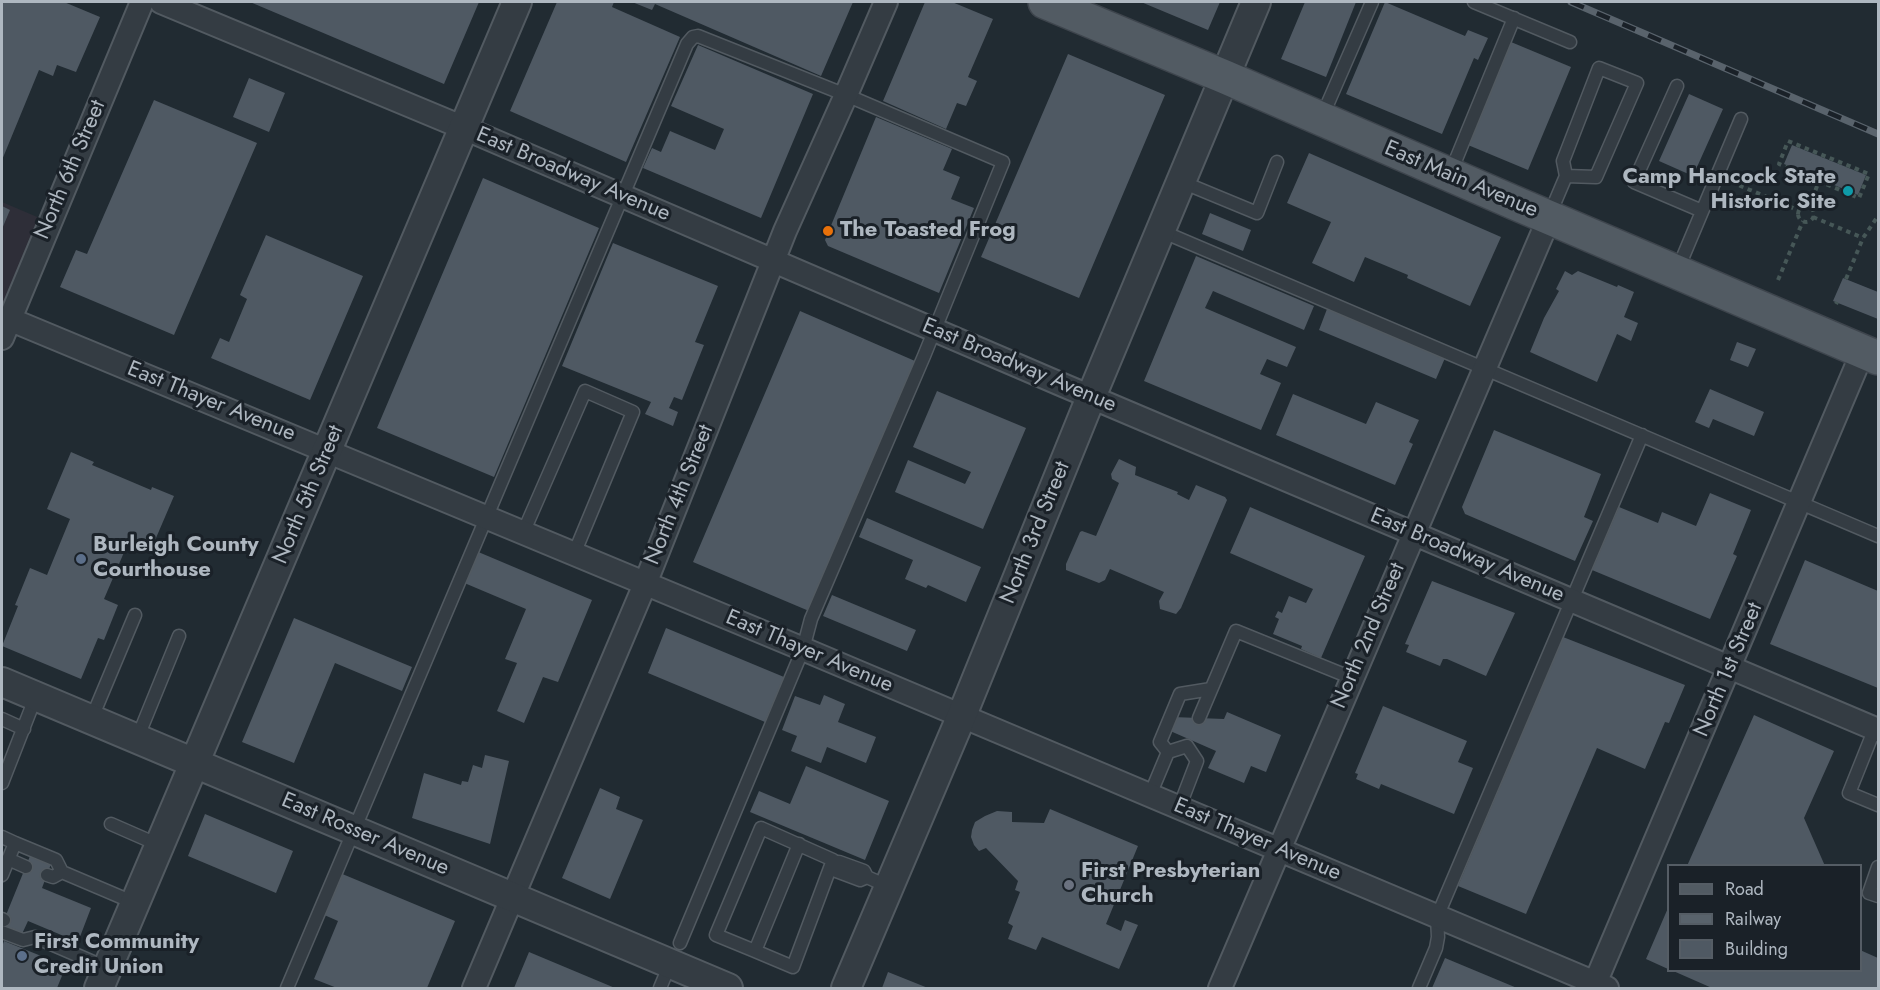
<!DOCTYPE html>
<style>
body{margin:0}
#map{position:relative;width:1880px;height:990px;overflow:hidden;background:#212b32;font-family:Jost,sans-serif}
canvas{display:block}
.frame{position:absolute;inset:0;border:3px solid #aeb7c0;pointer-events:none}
.legend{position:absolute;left:1667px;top:864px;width:195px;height:108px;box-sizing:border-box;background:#1a2128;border:2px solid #555d65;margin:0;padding:8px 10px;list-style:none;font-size:18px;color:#aeb7c0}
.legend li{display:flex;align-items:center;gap:12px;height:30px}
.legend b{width:30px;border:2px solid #555d65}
</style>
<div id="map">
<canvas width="1880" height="990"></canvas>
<div class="frame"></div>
<ul class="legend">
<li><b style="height:8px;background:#525b63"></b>Road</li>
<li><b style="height:8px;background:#59636c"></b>Railway</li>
<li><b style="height:16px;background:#4f5963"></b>Building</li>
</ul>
</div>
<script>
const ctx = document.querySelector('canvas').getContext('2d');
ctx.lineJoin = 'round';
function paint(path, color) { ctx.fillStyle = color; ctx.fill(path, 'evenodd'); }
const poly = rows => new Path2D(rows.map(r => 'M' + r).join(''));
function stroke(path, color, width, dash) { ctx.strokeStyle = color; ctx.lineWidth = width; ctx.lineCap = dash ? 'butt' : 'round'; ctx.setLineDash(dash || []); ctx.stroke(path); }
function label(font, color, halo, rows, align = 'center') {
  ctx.font = font + ' Jost,sans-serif'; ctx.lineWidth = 6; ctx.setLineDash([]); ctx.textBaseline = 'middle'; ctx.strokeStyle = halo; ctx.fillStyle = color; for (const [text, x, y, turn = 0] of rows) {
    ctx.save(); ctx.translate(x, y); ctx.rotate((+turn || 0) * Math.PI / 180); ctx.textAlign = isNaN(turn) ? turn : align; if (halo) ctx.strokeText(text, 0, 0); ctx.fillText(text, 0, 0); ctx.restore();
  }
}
const medical = poly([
 [2,202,49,222,2,338]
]);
const building = poly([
 [2,2,64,2,100,17,76,72,57,65,53,76,39,70,2,160],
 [250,2,479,2,444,84],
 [557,2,614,2,612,7,680,37,626,162,510,111],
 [632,2,853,2,821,76,655,4,652,10],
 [925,2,952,2,993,19,968,77,977,81,966,106,957,103,946,129,883,101],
 [1141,2,1220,2,1208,30],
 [1305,2,1356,2,1326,77,1281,59],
 [1385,2,1465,36,1468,30,1488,38,1478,60,1474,58,1442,134,1346,94],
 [1511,42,1571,67,1528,170,1468,145],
 [698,45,813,94,761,218,643,168,652,148,661,152,670,131,715,150,724,129,671,106],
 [1068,54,1165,95,1079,298,981,257],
 [249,78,285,93,269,132,233,117],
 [1689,94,1723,109,1693,176,1659,161],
 [154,100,257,143,174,335,60,287,76,250,87,254],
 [876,117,952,149,943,170,960,177,951,199,974,208,939,293,828,246,825,240],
 [1792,145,1866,175,1858,195,1784,164],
 [1309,153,1501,237,1470,306,1407,278,1408,275,1365,257,1354,282,1312,263,1331,222,1287,203],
 [483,178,599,228,494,477,377,428],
 [2,206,10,210,2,229],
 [1210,213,1251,230,1243,251,1202,234],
 [266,235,363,276,310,400,211,358,220,338,229,342,247,299,240,295],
 [613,243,718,286,695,342,704,345,682,400,674,397,669,408,678,412,673,426,645,414,651,402,562,366],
 [1196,256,1314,306,1304,330,1213,291,1205,308,1296,347,1287,367,1267,359,1260,374,1281,383,1261,430,1144,381],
 [1565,271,1572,275,1578,271,1617,287,1618,285,1634,292,1624,317,1638,323,1631,341,1617,334,1597,382,1530,352,1544,318,1559,291,1556,289],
 [1843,278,1878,292,1878,319,1833,301],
 [1327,309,1445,358,1436,379,1319,330],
 [800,311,915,361,809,611,693,562],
 [1737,342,1756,349,1748,367,1730,360],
 [1710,389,1764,412,1754,436,1713,419,1709,428,1695,422],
 [937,391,1026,428,983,529,895,492,908,460,965,484,971,472,913,447],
 [1293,394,1366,424,1376,402,1419,420,1409,442,1413,444,1395,485,1276,435],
 [1494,430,1601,474,1584,517,1593,521,1575,561,1465,514,1462,507],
 [71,452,94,462,92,465,151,490,152,487,174,496,150,552,128,543,104,599,118,605,104,640,98,638,81,679,2,646,18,606,15,605,30,568,47,575,70,519,47,509],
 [1119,459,1136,467,1135,475,1178,492,1177,494,1189,500,1196,485,1225,497,1227,500,1181,608,1176,614,1160,609,1159,601,1164,592,1110,569,1105,580,1099,583,1066,570,1066,564,1080,532,1082,531,1096,536,1119,483,1112,479,1111,474],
 [1710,493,1751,510,1733,554,1737,556,1710,619,1592,570,1619,507,1658,523,1662,512,1696,526],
 [1250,507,1365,556,1321,658,1301,649,1302,646,1273,634,1279,619,1275,617,1278,611,1282,613,1289,596,1306,603,1313,589,1230,553],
 [867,518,981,567,966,602,928,585,926,588,905,579,913,560,859,537],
 [476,551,592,600,558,682,543,677,524,723,497,711,517,663,505,659,526,609,462,582],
 [1805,560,1878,591,1878,688,1770,644],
 [1432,581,1515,613,1486,676,1447,659,1443,659,1440,666,1406,652,1409,645,1405,644],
 [832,595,916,630,907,651,823,616],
 [294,618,412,667,402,691,335,663,294,763,242,742],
 [666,628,784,677,765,722,648,673],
 [1563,637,1685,685,1669,723,1665,722,1645,769,1597,748,1526,914,1458,886],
 [824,695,845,704,838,722,876,737,866,763,827,747,821,763,791,751,797,736,782,730,795,696,820,705],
 [1383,706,1467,741,1458,762,1473,768,1454,814,1381,784,1379,789,1356,779,1358,774,1355,773],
 [1227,712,1281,735,1266,772,1251,766,1244,783,1208,768,1216,751,1168,730,1173,717,1224,719],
 [1754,715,1834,751,1804,818,1825,866,1687,866],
 [485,755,509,761,490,844,412,818,424,773,461,785,462,781,468,782,473,765,482,768],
 [806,766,889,801,865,860,750,812,759,791,790,804],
 [600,788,620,797,616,809,643,820,610,899,562,878],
 [1050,809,1138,846,1106,924,1121,931,1125,920,1138,925,1119,969,1042,937,1036,950,1008,939,1013,926,1008,923,1020,892,1015,890,1018,881,986,848,979,851,974,845,971,837,972,830,975,822,985,816,997,811,1012,812,1012,822,1044,823],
 [205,814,293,851,276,893,188,856],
 [30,856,51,864,42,888,91,908,78,942,28,921,22,934,2,925],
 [340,873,455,921,427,988,337,988,314,979,338,921,322,914],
 [1668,908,1668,969,1646,959],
 [4,941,66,966,57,988,2,988,2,947],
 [1860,950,1878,958,1878,988,1712,988,1671,970,1860,970],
 [529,952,615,988,514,988],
 [1445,958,1517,988,1432,988],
 [888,972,928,988,882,988]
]);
const path = poly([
 [1788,141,1869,174,1859,198,1779,164,1788,141],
 [1731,182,1800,211],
 '1798 214a8 8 0 1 1 16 0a8 8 0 1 1-16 0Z',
 [1809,207,1819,181],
 [1813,217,1863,238],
 [1846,279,1863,238,1878,216],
 [1778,280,1803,221],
 [1836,304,1837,302]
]);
const service = poly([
 [1474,2,1570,42],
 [1677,86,1634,182,1702,211],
 [1321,119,1372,2],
 [1450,174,1514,18],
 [1182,182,1257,213,1277,162],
 [1549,216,1566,176,1563,161,1599,68,1637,83,1596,177,1566,176],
 [1161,231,1878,536],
 [1677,271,1741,119],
 [523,533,585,391,633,412,574,554],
 [1199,718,1236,631,1352,678],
 [2,719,24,729],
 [91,720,135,615],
 [1875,728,1849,793,1878,805],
 [137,739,179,636],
 [1168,752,1160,742,1180,694,1211,689],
 [2,783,36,696],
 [1150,795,1168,752,1187,746],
 [1179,808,1197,761,1187,746],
 [111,824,159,845],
 [2,837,15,843],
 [799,844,755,951,793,967,833,860],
 [8,859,26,867],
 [1878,867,1869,893,1878,896],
 [2,875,15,843,56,860,62,872,135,903],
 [47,875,53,877,62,872],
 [867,877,860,880,836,871,835,866,839,862,864,871,867,877,889,887],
 [2,919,4,920],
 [2,932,23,940,35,937,107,968],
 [755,951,716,935,761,828,833,860,835,866],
 [287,988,687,44,693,37,698,36,846,95,1003,162,924,356,811,619,803,649,680,943],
 [660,988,670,964],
 [1419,988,1436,948,1438,937,1437,917,1642,435]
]);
const minor = poly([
 [161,2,464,128,1065,386,1878,730],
 [9,319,803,649,1607,988],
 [2,338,142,2],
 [474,988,645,584,785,231,846,95,886,2],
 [1220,988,1549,218],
 [1593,988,1863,351]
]);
const tertiary = poly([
 [2,682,728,988],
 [99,988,517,2],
 [846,988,962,715,1091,397,1256,2]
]);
const primary = poly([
 [1045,2,1225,77,1515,203,1878,358]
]);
const rail = poly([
 [1571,2,1878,134]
]);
const markers = [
 [1848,191,6,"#0f9aa8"],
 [828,231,6,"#e8710a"],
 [81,559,6,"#5c6f8a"],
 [1069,885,6,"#6b7280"],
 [22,956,6,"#5c6f8a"]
];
const streetNames = [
 ["North 6th Street",71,170,-67],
 ["East Broadway Avenue",573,175,23],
 ["East Main Avenue",1461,180,23],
 ["East Broadway Avenue",1019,366,23],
 ["East Thayer Avenue",211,402,22],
 ["North 5th Street",309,495,-67],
 ["North 4th Street",680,495,-68],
 ["North 3rd Street",1036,533,-68],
 ["East Broadway Avenue",1467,556,23],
 ["North 2nd Street",1369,636,-67],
 ["East Thayer Avenue",809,652,23],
 ["North 1st Street",1729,670,-67],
 ["East Rosser Avenue",365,835,23],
 ["East Thayer Avenue",1257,840,23]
];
const poiNames = [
 ["Camp Hancock State",1836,178,"right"],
 ["Historic Site",1836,203,"right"],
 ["The Toasted Frog",840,231],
 ["Burleigh County",93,546],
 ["Courthouse",93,571],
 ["First Presbyterian",1081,872],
 ["Church",1081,897],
 ["First Community",34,943],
 ["Credit Union",34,968]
];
paint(medical, '#2e2e38');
paint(building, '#4f5963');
stroke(service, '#525a61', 15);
stroke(minor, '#525a61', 26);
stroke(tertiary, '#525a61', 32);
stroke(primary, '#3e454d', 36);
stroke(path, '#465757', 4, [4.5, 4.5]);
stroke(service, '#343c43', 12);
stroke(minor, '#343c43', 22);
stroke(tertiary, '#343c43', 28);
stroke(primary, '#525b63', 33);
stroke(rail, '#59636c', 7);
stroke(rail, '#1a2128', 4.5, [14]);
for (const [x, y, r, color] of markers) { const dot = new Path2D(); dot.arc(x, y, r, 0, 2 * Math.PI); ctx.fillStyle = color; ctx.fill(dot); stroke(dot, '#1a2128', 2); }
label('22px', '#aeb7c0', '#1a2128', streetNames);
label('bold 22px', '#aeb7c0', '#1a2128', poiNames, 'left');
</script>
